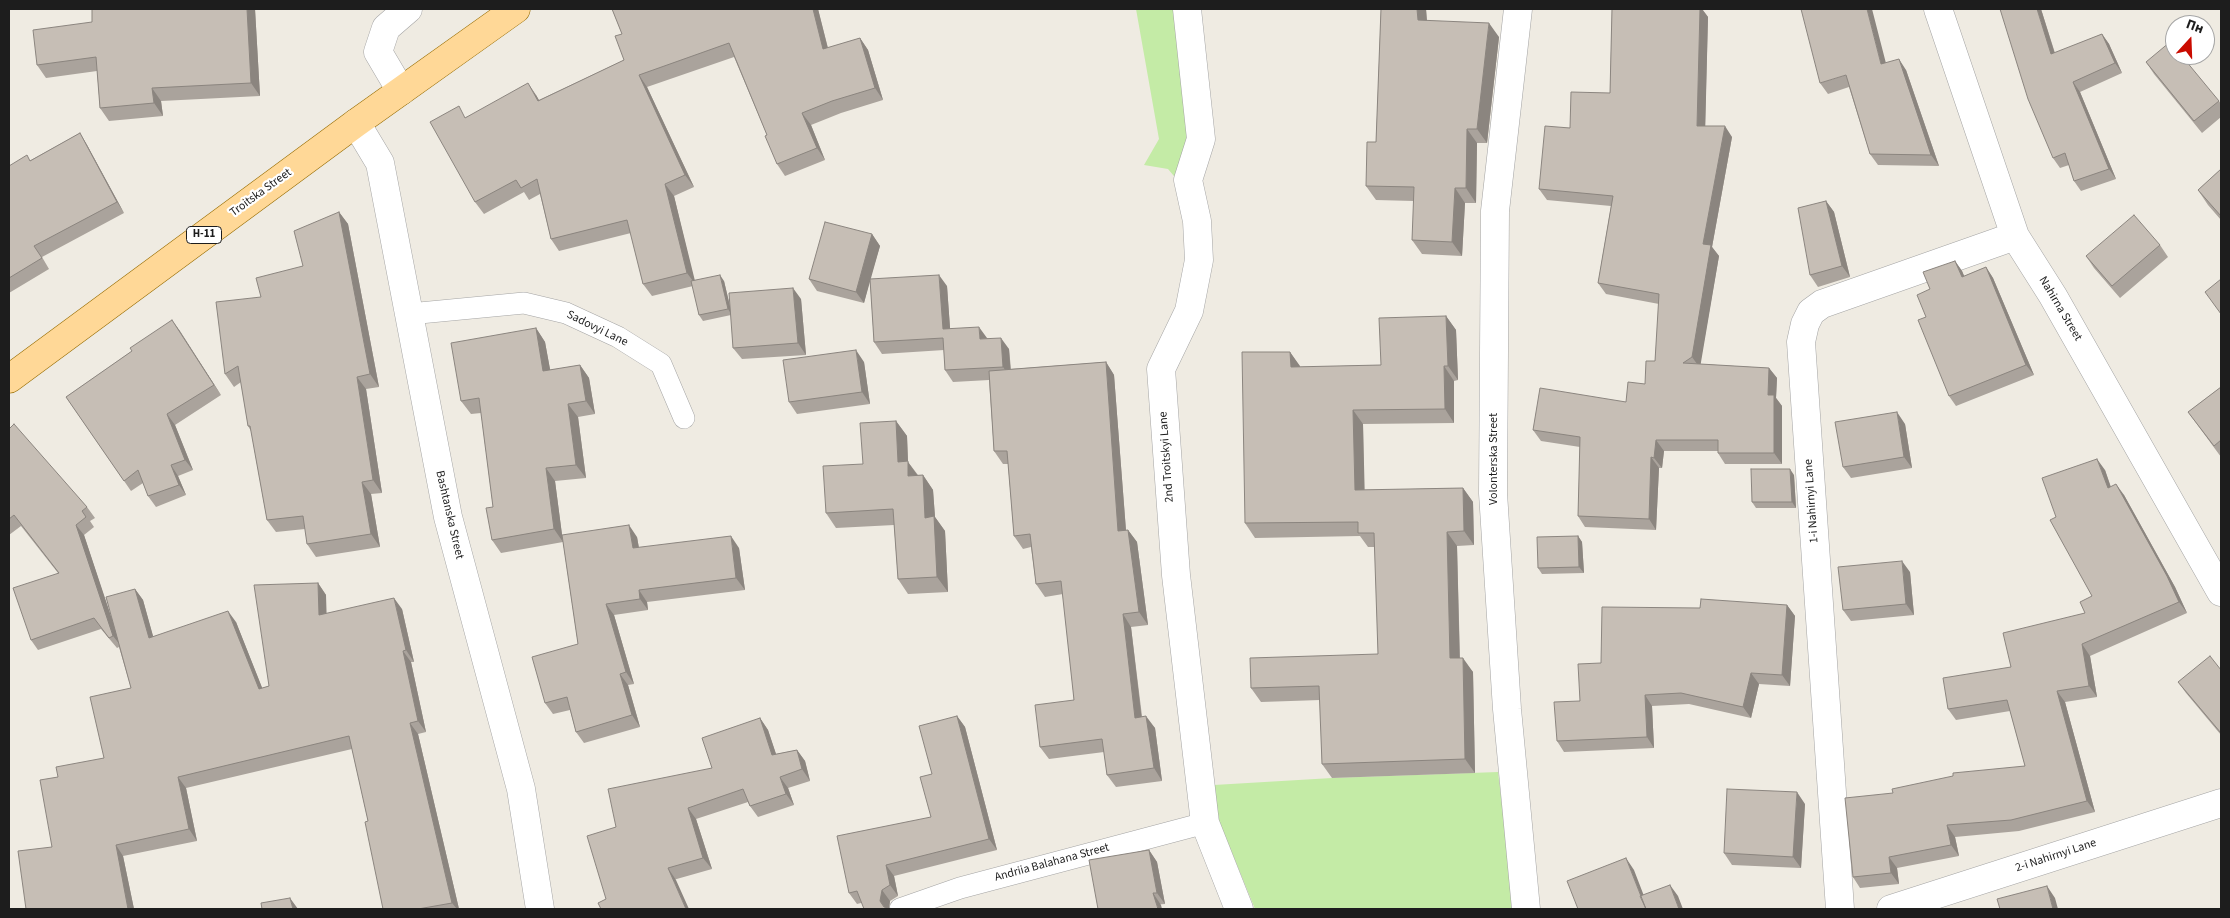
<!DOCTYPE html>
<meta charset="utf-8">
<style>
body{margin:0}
#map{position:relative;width:2230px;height:918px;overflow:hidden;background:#efebe2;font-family:"Source Sans 3",sans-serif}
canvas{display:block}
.frame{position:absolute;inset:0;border:10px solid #1d1d1d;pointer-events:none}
.north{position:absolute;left:2165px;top:15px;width:50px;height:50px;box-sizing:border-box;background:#fff;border:1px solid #a5a5a5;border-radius:50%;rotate:20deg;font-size:14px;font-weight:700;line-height:20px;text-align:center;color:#1d1d1d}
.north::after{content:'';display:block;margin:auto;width:18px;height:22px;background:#ca0b00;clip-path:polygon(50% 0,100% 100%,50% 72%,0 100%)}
</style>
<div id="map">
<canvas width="2230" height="918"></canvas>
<div class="frame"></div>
<div class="north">Пн</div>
</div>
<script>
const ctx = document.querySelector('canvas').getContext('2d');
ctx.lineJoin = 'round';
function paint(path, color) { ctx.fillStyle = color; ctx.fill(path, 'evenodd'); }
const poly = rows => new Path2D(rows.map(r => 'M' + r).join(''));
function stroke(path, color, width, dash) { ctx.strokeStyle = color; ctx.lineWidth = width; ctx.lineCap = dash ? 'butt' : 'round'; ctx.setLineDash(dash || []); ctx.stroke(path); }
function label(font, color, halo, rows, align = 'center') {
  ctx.font = font + ' "Source Sans 3",sans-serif'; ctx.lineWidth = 4.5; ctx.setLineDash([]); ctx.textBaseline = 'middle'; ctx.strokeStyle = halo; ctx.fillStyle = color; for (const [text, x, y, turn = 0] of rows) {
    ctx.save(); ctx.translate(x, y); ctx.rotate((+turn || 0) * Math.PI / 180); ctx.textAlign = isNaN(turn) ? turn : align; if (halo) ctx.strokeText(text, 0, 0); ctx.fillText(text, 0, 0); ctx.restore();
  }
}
const grass = poly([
 [1136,9,1177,9,1193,137,1179,182,1168,169,1144,165,1159,139],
 [1498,772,1515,909,1255,909,1219,821,1214,785,1332,778]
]);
const lane = poly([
 [409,314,524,303,566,313,618,337,661,364,684,418],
 [900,909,960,888,1205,823]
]);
const street = poly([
 [1187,9,1201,139,1188,180,1197,221,1199,260,1189,311,1161,369,1176,575,1205,823,1239,909],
 [1518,9,1495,211,1493,493,1507,709,1526,909],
 [1938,9,2015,236,2053,296,2221,592],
 [401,91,378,52,386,28,408,9],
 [356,123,380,163,448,517,521,789,540,909],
 [1840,909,1801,342,1805,324,1811,312,1822,304,2015,236],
 [1891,909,2221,803]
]);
const primary = poly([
 [9,379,356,123,516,9]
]);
const wall = poly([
 [255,9,260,96,161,101,163,116,109,121,100,108,97,71,46,78,37,65],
 [612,9,818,9,828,48,860,38,868,50,883,100,841,113,811,125,825,160,785,176,777,164,767,135,734,57,647,87,694,187,674,196,694,280,724,281,730,306,801,299,806,355,742,359,733,348,731,315,703,321,699,315,693,286,652,296,643,284,631,233,559,251,551,239,540,194,529,200,524,192,484,214,475,202,466,117,536,95,539,100,624,60,622,34],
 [1381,9,1426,9,1427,21,1499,37,1487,143,1477,143,1476,203,1465,203,1462,256,1422,254,1412,240,1414,201,1376,200,1366,186,1376,142],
 [1612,9,1702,9,1708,17,1705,126,1732,137,1712,247,1719,256,1700,364,1769,368,1777,378,1776,398,1782,406,1782,464,1725,464,1718,453,1718,451,1664,451,1662,468,1659,468,1656,530,1585,527,1578,516,1580,447,1541,441,1533,430,1626,402,1645,384,1655,361,1659,304,1606,294,1598,283,1611,206,1547,200,1539,189,1610,93],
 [2041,9,2055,53,2102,34,2109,44,2122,73,2080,92,2116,179,2081,191,2074,181,2069,165,2060,168,2053,158],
 [2146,62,2219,101,2221,104,2221,117,2202,133,2154,74],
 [1886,63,1906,70,1939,166,1878,165,1870,154,1849,87,1828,94,1820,83],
 [80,133,87,145,124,213,42,257,49,269,9,293,9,166,31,160],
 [2221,169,2221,220,2208,205,2198,190],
 [1826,201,1834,212,1850,277,1818,287,1810,275],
 [339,212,348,224,379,387,366,389,382,493,371,494,380,547,316,557,307,544,305,529,276,532,267,520,251,431,248,426,241,382,234,387,225,374,303,266],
 [872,234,880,246,870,279,947,286,950,329,987,338,1009,349,1011,369,1106,362,1114,375,1126,530,1128,530,1137,542,1148,625,1131,627,1142,716,1155,728,1162,781,1116,787,1107,775,1104,752,1049,759,1040,747,1074,700,1063,594,1045,597,1036,584,1031,547,1023,549,1014,536,1008,464,1003,464,994,451,989,380,953,382,945,370,944,350,882,354,874,342,870,279,864,303,817,291,809,279],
 [2160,245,2168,257,2120,298,2094,268,2086,256],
 [1955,261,1962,271,1964,276,1986,267,1993,278,2034,375,1956,406,1949,396,1926,317,1930,289],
 [1446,316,1456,330,1458,380,1454,381,1454,423,1363,424,1364,490,1463,488,1473,502,1474,545,1457,546,1460,658,1473,672,1475,773,1332,778,1322,764,1320,700,1261,702,1251,688,1378,654,1375,547,1368,547,1360,536,1255,538,1245,523,1290,352,1300,367,1381,365],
 [172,320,221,395,175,425,193,470,178,476,186,495,156,507,148,496,143,483,131,491,66,397,132,351],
 [536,328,545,342,550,370,580,365,589,378,595,414,578,417,586,478,555,481,562,535,637,537,639,548,739,548,745,590,647,602,648,610,614,615,634,684,628,685,640,727,584,743,576,732,570,710,553,714,545,703,578,644,563,542,501,553,492,540,493,507,481,413,471,414,461,401],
 [864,362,870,404,797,414,789,402],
 [2221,387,2221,457,2188,412],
 [896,421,907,436,908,462,918,475,923,475,933,490,935,517,945,531,948,592,908,594,898,579,894,525,836,528,826,513,863,464],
 [1905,424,1912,468,1851,478,1843,467],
 [9,429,87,507,95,518,90,521,94,527,84,535,111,618,135,589,143,600,153,637,236,622,262,688,269,686,318,583,326,595,326,614,402,609,414,662,411,662,426,732,418,734,459,909,383,909,368,821,352,749,186,788,197,841,123,856,134,909,26,909,52,847,58,777,104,758,131,688,119,647,117,648,101,629,38,650,31,640,58,573,21,526,9,535],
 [2105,470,2111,487,2124,495,2175,587,2187,613,2090,656,2097,697,2065,702,2095,812,2019,831,1955,837,1959,856,1897,868,1899,884,1860,888,1853,877,1893,793,2025,766,2010,711,1956,720,1948,709,2011,667,2085,613,2092,596,2056,517],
 [1794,475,1796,508,1756,508,1752,502],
 [1578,536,1582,542,1584,573,1542,574,1538,568],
 [1910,572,1914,615,1851,621,1843,610],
 [1787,605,1795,616,1790,686,1759,684,1751,718,1689,704,1652,706,1654,748,1564,752,1557,741,1601,663,1700,608],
 [2221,670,2221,735,2186,693,2178,682],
 [957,716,965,727,997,850,894,876,898,896,890,901,889,908,861,903,857,904,849,893,931,817,932,774],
 [760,718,768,730,776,754,797,750,805,761,810,781,788,788,794,805,758,817,750,806,748,802,696,819,712,869,606,899,616,827,712,768],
 [1805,804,1801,868,1732,865,1724,853],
 [1149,850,1157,862,1165,904,1098,909]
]);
const shadedWall = poly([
 [247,9,255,9,260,96,251,83],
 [813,9,818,9,831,61,823,49],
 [1417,9,1426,9,1428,35,1418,20],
 [1700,9,1702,9,1708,17,1705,137,1697,126],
 [1867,9,1872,9,1889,75,1881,64],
 [2037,9,2041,9,2058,64,2051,54],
 [1489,23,1499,37,1487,143,1477,129],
 [2102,34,2109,44,2122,73,2115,63],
 [860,38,868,50,883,100,875,88],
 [1899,59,1906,70,1939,166,1931,155],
 [639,75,647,87,694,187,685,175],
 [2073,82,2080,92,2116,179,2109,169],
 [528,83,536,95,546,113,538,101],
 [152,88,161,101,163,116,154,103],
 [802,113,811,125,825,160,817,148],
 [1725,126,1732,137,1712,247,1719,256,1700,368,1692,357,1703,244],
 [1467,129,1477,143,1476,203,1466,188],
 [80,133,87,145,124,213,117,202],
 [665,184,674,196,696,285,687,273],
 [1455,188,1465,203,1462,256,1452,242],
 [1826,201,1834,212,1850,277,1842,266],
 [339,212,348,224,379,387,370,374],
 [872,234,880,246,864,303,856,292],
 [1955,261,1962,271,1969,287,1962,277],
 [1986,267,1993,278,2034,375,2026,365],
 [720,275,724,281,732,315,728,309],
 [939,275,947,286,951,341,943,329],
 [793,288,801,299,806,355,798,343],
 [1446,316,1456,330,1458,380,1448,366],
 [172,320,180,331,221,395,214,385],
 [979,327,987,338,980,339],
 [536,328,545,342,553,385,543,371],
 [1001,338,1009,349,1011,378,1003,367],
 [856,350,864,362,870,404,862,392],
 [1290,352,1300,366,1301,381,1291,367],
 [1106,362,1114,375,1127,544,1118,531],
 [580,365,589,378,595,414,586,401],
 [1444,366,1454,381,1454,423,1445,409],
 [1769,368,1777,378,1776,398,1782,406,1782,464,1774,453,1768,395],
 [357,377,366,389,382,493,373,480],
 [568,404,578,417,586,478,576,465],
 [1353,410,1363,424,1365,504,1355,490],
 [1897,412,1905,424,1912,468,1904,457],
 [167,414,175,425,193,470,185,460],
 [896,421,907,436,908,462,918,476,919,491,898,462],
 [1656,440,1664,451,1662,468,1654,458],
 [1651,457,1659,468,1656,530,1649,519],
 [2097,459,2105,470,2115,500,2108,488],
 [171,465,178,476,186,495,179,485],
 [546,468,555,481,563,542,554,529],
 [1790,469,1794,475,1796,508,1792,502],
 [923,475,933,490,935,517,945,531,948,592,937,577,925,518],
 [362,482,371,494,380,547,371,534],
 [2116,484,2124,495,2175,587,2187,613,2179,602],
 [1463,488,1473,502,1474,545,1464,531],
 [76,525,84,535,121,646,113,636],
 [629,525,637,537,641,560,633,548],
 [1128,530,1137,542,1148,625,1139,612],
 [1447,532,1457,546,1460,672,1450,658],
 [731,536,739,548,745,590,736,578],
 [1578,536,1582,542,1584,573,1579,567],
 [1902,561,1910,572,1914,615,1906,604],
 [318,583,326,595,327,627,319,615],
 [135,589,143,600,157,650,149,638],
 [639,590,647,602,648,610,640,599],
 [394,598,402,609,414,662,406,650],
 [606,604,614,615,634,684,626,672],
 [1787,605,1795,616,1790,686,1782,675],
 [228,611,236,622,267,700,259,689],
 [1123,614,1131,627,1143,730,1135,718],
 [2082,644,2090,656,2097,697,2089,686],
 [403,651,411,662,426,732,418,721],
 [1463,658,1473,672,1475,773,1465,759],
 [1751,673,1759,684,1751,718,1743,707],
 [620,674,628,685,640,727,632,715],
 [2057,691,2065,702,2095,812,2087,801],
 [1645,695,1652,706,1654,748,1647,737],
 [957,716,965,727,997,850,989,839],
 [1146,716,1155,728,1162,781,1154,768],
 [760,718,768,730,780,766,772,755],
 [410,723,418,734,459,909,457,909,452,903],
 [797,750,805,761,810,781,802,769],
 [178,777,186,788,197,841,189,829],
 [780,777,788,788,794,805,786,794],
 [1797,792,1805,804,1801,868,1793,857],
 [688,808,696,819,712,869,703,858],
 [1947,825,1955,837,1959,856,1951,845],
 [116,845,123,856,134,909,128,909],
 [1149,850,1157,862,1165,904,1157,893],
 [1889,857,1897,868,1899,884,1891,873],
 [1626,858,1634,870,1649,909,1646,909],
 [886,865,894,876,898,896,890,885],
 [668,868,676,880,689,909,686,909],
 [1670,885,1678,896,1683,909,1679,909],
 [2047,886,2055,898,2058,909,2053,909],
 [882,890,890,901,889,909,886,909,880,901],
 [1153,893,1161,905,1162,909,1158,909],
 [290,898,298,909,293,909]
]);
const building = poly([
 [92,9,247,9,251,83,152,88,154,103,100,108,96,57,37,65,33,30,92,22,92,9],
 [612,9,813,9,823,49,860,38,875,88,832,101,802,113,817,148,777,164,765,136,767,135,729,43,639,75,685,175,665,184,687,273,643,284,627,220,551,239,537,179,521,188,516,180,475,202,430,122,459,106,465,118,528,83,538,101,624,60,615,36,622,34,612,9],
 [1381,9,1417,9,1418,20,1489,23,1477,129,1467,129,1466,188,1455,188,1452,242,1412,240,1414,187,1366,186,1367,142,1376,142,1381,9],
 [1612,9,1700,9,1697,126,1725,126,1703,244,1711,245,1692,357,1683,363,1769,368,1768,395,1774,395,1774,453,1718,453,1718,440,1656,440,1654,458,1651,457,1649,519,1578,516,1580,437,1533,430,1540,388,1626,402,1628,382,1645,384,1646,361,1655,361,1659,294,1598,283,1613,196,1539,189,1545,126,1570,128,1571,92,1610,93,1612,9],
 [1801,9,1867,9,1881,64,1899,59,1931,155,1870,154,1846,75,1820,83,1801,9],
 [2000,9,2037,9,2051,54,2102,34,2115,63,2073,82,2109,169,2074,181,2065,153,2053,158,2028,99,2000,9],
 [2170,42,2175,48,2175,55,2181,55,2219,101,2194,121,2146,62,2170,42],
 [80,133,117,202,34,246,42,258,9,278,9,166,27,155,30,161,80,133],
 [2221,169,2221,216,2198,190,2221,169],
 [1826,201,1842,266,1810,275,1798,208,1826,201],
 [339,212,370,374,357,377,373,480,362,482,371,534,307,544,303,516,267,520,250,426,248,426,238,366,225,374,216,302,261,297,256,278,303,266,294,231,339,212],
 [2134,215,2160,245,2112,286,2086,256,2134,215],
 [825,222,872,234,856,292,809,279,825,222],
 [1955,261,1962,277,1986,267,2026,365,1949,396,1918,320,1926,317,1917,295,1930,289,1923,272,1955,261],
 [720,275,728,309,699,315,691,281,720,275],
 [939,275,943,329,979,327,980,339,1001,338,1003,367,945,370,943,338,874,342,870,279,939,275],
 [2221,279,2221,314,2205,292,2221,279],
 [793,288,798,343,733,348,729,293,793,288],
 [1446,316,1448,366,1444,366,1445,409,1353,410,1355,490,1463,488,1464,531,1447,532,1450,658,1463,658,1465,759,1322,764,1319,686,1251,688,1250,658,1378,654,1374,533,1358,533,1358,522,1245,523,1242,352,1290,352,1291,367,1381,365,1379,318,1446,316],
 [172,320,214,385,167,414,185,460,171,465,179,485,148,496,138,470,124,481,66,397,132,351,130,348,172,320],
 [536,328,543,371,580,365,586,401,568,404,576,465,546,468,554,529,492,540,486,508,493,507,479,398,461,401,451,343,536,328],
 [856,350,862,392,789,402,783,360,856,350],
 [1106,362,1118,531,1128,530,1139,612,1123,614,1135,718,1146,716,1154,768,1107,775,1102,739,1040,747,1035,705,1074,700,1061,581,1036,584,1030,534,1014,536,1007,451,994,451,989,371,1106,362],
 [2221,387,2221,440,2214,446,2188,412,2221,387],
 [1897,412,1904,457,1843,467,1835,422,1897,412],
 [896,421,898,462,908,461,908,476,923,475,925,518,934,516,937,577,898,579,893,509,826,513,823,466,863,464,860,423,896,421],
 [14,424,87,507,82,511,86,517,76,525,113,636,109,638,94,618,31,640,13,588,59,573,14,515,9,519,9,429,14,424],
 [2097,459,2108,488,2116,484,2167,576,2179,602,2082,644,2089,686,2057,691,2087,801,2011,820,1947,825,1951,845,1889,857,1891,873,1853,877,1845,798,1893,793,1892,789,1953,776,1953,773,2025,766,2007,700,1948,709,1943,678,2011,667,2003,633,2085,613,2080,602,2092,596,2050,520,2056,517,2042,478,2097,459],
 [1751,469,1790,469,1792,502,1752,502,1751,469],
 [629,525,633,548,731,536,736,578,639,590,640,599,606,604,626,672,620,674,632,715,576,732,567,697,545,703,532,657,578,644,562,535,629,525],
 [1578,536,1579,567,1538,568,1537,537,1578,536],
 [1902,561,1906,604,1843,610,1838,567,1902,561],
 [318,583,319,615,394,598,406,650,403,651,418,721,410,723,452,903,418,909,383,909,365,822,368,821,349,736,178,777,189,829,116,845,128,909,26,909,18,851,52,847,40,780,58,777,56,767,104,758,90,697,131,688,106,597,135,589,149,638,228,611,259,689,269,686,254,585,318,583],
 [1701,599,1787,605,1782,675,1751,673,1743,707,1681,693,1645,695,1647,737,1557,741,1554,702,1580,701,1578,664,1601,663,1602,607,1700,608,1701,599],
 [2210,656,2221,670,2221,733,2178,682,2210,656],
 [957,716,989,839,886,865,890,885,882,890,880,901,884,907,893,909,864,909,857,891,849,893,837,836,931,817,920,777,932,774,919,726,957,716],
 [760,718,772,755,797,750,802,769,780,777,786,794,750,806,743,789,688,808,703,858,668,868,686,909,601,909,598,903,606,899,587,836,616,827,608,789,712,768,702,738,760,718],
 [1727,789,1797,792,1793,857,1724,853,1727,789],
 [1149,850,1157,893,1153,893,1158,909,1098,909,1089,860,1149,850],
 [1626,858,1646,909,1578,909,1567,881,1626,858],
 [1670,885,1679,909,1646,909,1640,896,1670,885],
 [2047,886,2053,909,2000,909,1997,899,2047,886],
 [290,898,293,909,262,909,261,903,290,898]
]);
const shields = [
 [204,235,35]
];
const shieldNames = [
 ["Н-11",204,235]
];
const streetNames = [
 ["Troitska Street",261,193,-36],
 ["Nahirna Street",2060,309,59],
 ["Sadovyi Lane",597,329,26],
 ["2nd Troitskyi Lane",1167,457,-94],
 ["Volonterska Street",1494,459,-90],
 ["1-i Nahirnyi Lane",1812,501,-94],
 ["Bashtanska Street",449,515,77],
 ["2-i Nahirnyi Lane",2056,856,-18],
 ["Andriia Balahana Street",1052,863,-15]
];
paint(grass, '#c4eba6');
stroke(lane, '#a4a4a4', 22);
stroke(street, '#a4a4a4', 29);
stroke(primary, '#966c00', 29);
stroke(lane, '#fff', 21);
stroke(street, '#fff', 28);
stroke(primary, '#ffd897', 28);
paint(wall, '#aaa39c');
paint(shadedWall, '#8b857f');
paint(building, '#c6beb5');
stroke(building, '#8b857f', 1);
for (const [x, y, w] of shields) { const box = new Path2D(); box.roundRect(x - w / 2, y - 8.5, w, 17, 4); ctx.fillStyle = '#fff'; ctx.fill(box); stroke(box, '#1d1d1d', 1); }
label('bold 11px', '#1d1d1d', null, shieldNames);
label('12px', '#1d1d1d', '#fff', streetNames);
</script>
